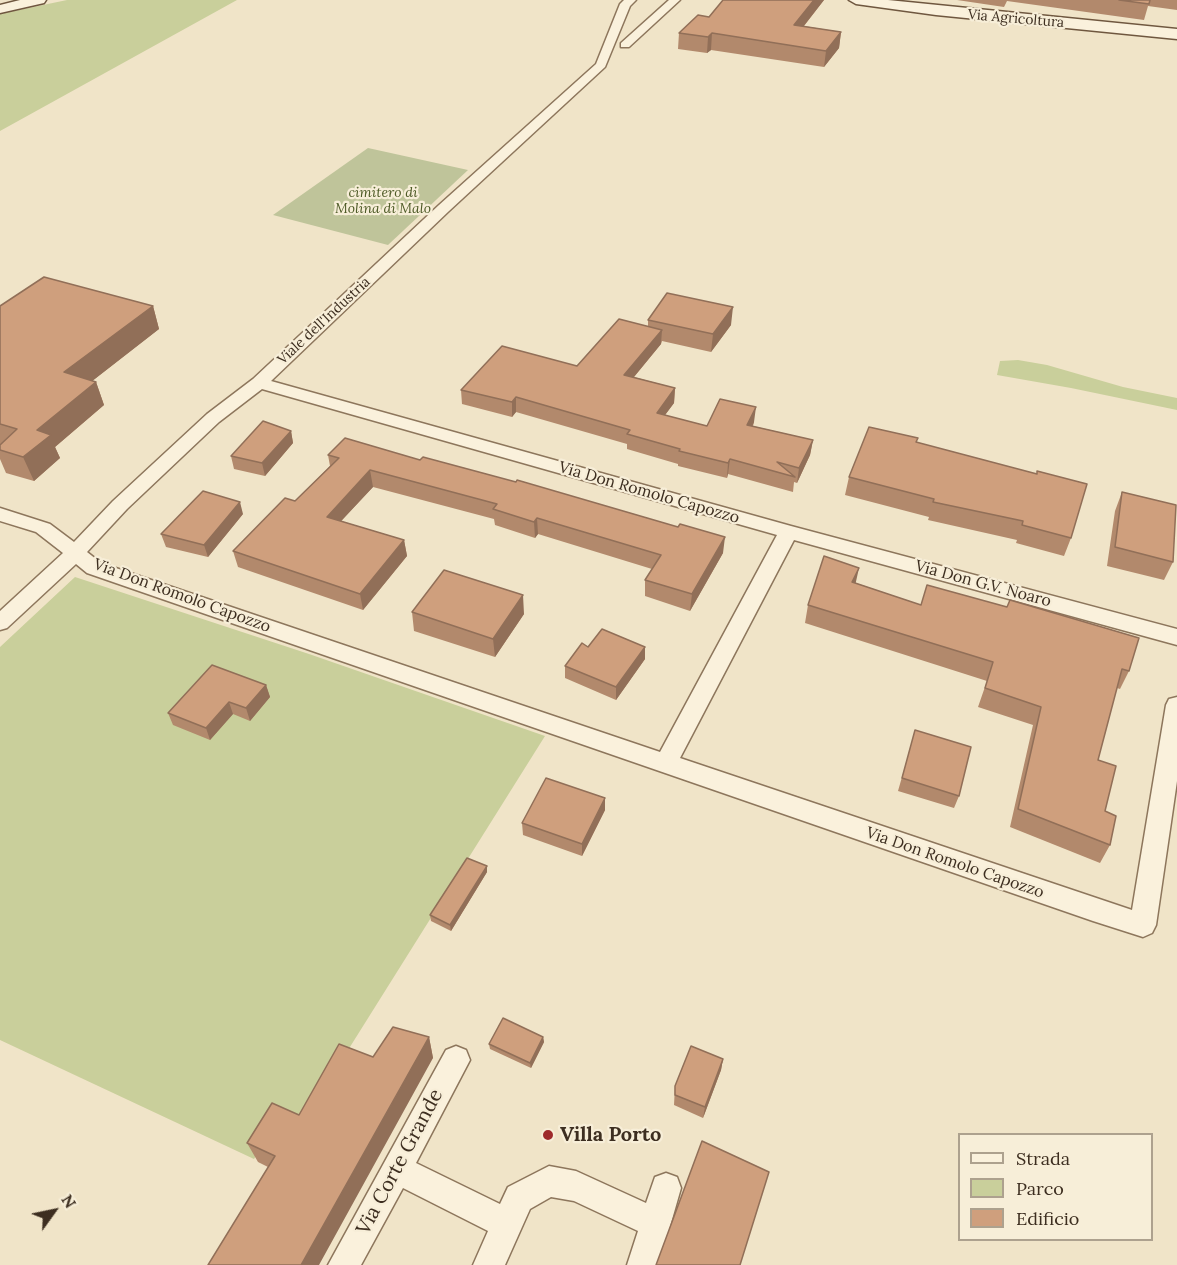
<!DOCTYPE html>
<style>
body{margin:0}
#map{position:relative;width:1177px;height:1265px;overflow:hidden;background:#f0e4c8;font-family:Lora,serif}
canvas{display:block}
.legend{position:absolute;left:958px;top:1133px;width:195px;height:108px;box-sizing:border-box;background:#f7eed8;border:2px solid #ada18e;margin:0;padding:8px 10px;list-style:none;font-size:18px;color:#3d2e20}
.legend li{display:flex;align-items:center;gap:12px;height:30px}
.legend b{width:30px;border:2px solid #ada18e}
.north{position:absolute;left:24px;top:1181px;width:60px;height:60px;-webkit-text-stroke:4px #f7eed8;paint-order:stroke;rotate:57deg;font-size:16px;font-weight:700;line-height:24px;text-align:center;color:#3d2e20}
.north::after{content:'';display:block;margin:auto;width:21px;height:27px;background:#3d2e20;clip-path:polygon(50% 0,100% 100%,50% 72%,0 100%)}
</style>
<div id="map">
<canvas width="1177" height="1265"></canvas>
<ul class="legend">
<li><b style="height:8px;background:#faf1dc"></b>Strada</li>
<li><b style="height:16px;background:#c9cf9b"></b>Parco</li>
<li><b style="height:16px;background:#cf9f7d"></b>Edificio</li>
</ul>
<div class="north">N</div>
</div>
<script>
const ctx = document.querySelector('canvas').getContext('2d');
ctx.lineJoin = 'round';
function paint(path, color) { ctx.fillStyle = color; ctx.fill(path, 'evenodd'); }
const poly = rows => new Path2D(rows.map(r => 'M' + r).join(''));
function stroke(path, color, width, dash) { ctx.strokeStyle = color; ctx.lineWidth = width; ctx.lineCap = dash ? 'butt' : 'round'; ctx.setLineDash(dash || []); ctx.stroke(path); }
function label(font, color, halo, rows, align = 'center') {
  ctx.font = font + ' Lora,serif'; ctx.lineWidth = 4.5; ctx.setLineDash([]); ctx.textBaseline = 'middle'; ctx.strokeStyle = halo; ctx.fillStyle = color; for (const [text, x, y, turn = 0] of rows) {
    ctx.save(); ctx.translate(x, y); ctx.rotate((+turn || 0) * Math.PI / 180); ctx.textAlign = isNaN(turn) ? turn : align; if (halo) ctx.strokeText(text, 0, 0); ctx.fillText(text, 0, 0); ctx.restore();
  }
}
const green = poly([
 [67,0,237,0,0,131,0,14],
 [1018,360,1047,365,1123,387,1177,398,1177,410,1071,388,997,375,1000,361],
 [75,577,309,654,545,736,306,1117,285,1110,254,1159,0,1040,0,647]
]);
const cemetery = poly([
 [368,148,468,170,388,245,273,215]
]);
const minor = poly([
 [624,0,636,0,630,6,605,67,449,211,271,381,791,526,1177,629,1177,645,794,540,680,758,1132,910,1166,705,1169,699,1177,697,1177,781,1156,925,1152,933,1143,937,1093,921,87,573,76,564,7,628,0,630,0,611,63,553,36,532,0,521,0,508,50,524,74,542,113,501,207,414,253,379,439,205,596,64,620,4,624,0],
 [262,389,777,535,660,752,101,563,87,552,127,509,219,422,262,389],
 [669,0,680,0,629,47,621,47,621,43,669,0],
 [456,1046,466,1050,470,1060,416,1163,500,1204,508,1187,549,1166,576,1171,646,1203,655,1177,666,1173,677,1177,681,1188,659,1265,627,1265,638,1231,574,1201,551,1197,530,1209,505,1265,473,1265,488,1231,403,1188,361,1265,328,1265,446,1050,456,1046]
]);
const secondary = poly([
 [20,0,46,0,44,3,0,13,0,5,20,0],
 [849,0,888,0,1177,29,1177,39,936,15,856,4,849,0]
]);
const wall = poly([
 [723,0,824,0,804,26,841,32,839,48,824,67,711,50,707,53,678,49,679,33,709,17],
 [957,0,1177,0,1177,10,1148,6,1144,20,1007,1,1004,7],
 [0,306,153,306,159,329,92,381,96,382,104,405,55,447,60,458,34,481,6,473,0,459],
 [648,320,731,325,711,352,662,341,661,344,634,377,675,388,674,403,665,415,707,426,754,422,753,426,813,440,810,455,797,483,794,482,793,492,728,474,727,478,678,466,678,464,627,449,627,444,516,412,512,417,462,404,461,390,577,366,648,326],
 [291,431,293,443,265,476,234,469,231,456],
 [917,442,1071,538,1064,556,1016,543,1017,540,928,520,929,517,845,495,849,477],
 [328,455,723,553,690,611,645,596,645,580,652,569,538,534,535,538,495,525,494,519,373,487,341,521,404,540,407,556,363,610,238,567,233,551,295,501,330,466],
 [1122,492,1173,562,1164,580,1107,566,1115,511],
 [243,514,208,557,166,547,161,534],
 [856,583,921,605,1129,671,1120,689,1117,688,1098,760,1110,845,1100,863,1010,827,1033,725,978,707,987,681,805,623,808,605],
 [412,612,524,614,495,657,414,631],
 [588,647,645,647,645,659,616,700,565,678,565,666],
 [266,685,270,697,250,721,233,714,210,740,173,725,168,713],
 [912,742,959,796,954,808,898,791],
 [605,798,605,810,582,856,523,835,522,823],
 [487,866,487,872,451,931,431,921,430,915],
 [429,1037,433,1058,268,1167,258,1162,247,1143,299,1115,373,1057],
 [543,1037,544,1042,531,1068,490,1049,489,1044],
 [723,1059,721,1070,703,1118,674,1105,675,1086]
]);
const shadedWall = poly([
 [814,0,824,0,792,41,794,25],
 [841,32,839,48,824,67,826,51],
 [712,33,711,50,707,53,708,37],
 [153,306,159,329,73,396,64,372],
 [733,307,731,325,711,352,713,334],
 [662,330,661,344,624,389,624,375],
 [96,382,104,405,55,447,60,458,34,481,23,457,37,430],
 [675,388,674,403,656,427,657,413],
 [516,397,516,412,512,417,512,402],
 [756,407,754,422,746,440,747,425],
 [291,431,293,443,265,476,262,463],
 [813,440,810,455,797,483,799,468],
 [730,459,728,474,727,478,728,463],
 [370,470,373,487,330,533,327,517],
 [240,502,243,514,208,557,204,545],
 [537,518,538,534,535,538,534,522],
 [725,537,723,553,690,611,692,594],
 [404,540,407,556,363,610,360,594],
 [859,568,855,586,852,582],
 [523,595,524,614,495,657,493,639],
 [645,647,645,659,616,700,616,687],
 [266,685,270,697,250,721,246,708],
 [229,702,233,714,210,740,206,728],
 [605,798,605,810,582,856,582,844],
 [487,866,487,872,451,931,450,925],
 [429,1037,433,1058,319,1265,301,1265],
 [543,1037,544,1042,531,1068,530,1063],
 [723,1059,721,1070,703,1118,705,1107]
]);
const building = poly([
 [723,0,814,0,794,25,841,32,826,51,712,33,708,37,679,33,698,15,709,17,723,0],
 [1119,0,1150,0,1149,4,1119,0],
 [44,277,153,306,64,372,96,382,37,430,51,435,23,457,0,450,0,445,17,429,0,424,0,306,44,277],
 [667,293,733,307,713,334,648,320,667,293],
 [619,319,662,330,624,375,675,388,657,413,707,426,720,399,756,407,747,425,813,440,799,468,777,462,795,477,730,459,728,463,679,451,680,449,627,434,630,430,516,397,512,402,461,390,502,346,577,366,619,319],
 [263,421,291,431,262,463,231,456,263,421],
 [869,427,918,438,916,442,1037,474,1037,471,1087,484,1071,538,1022,525,1023,521,933,502,934,499,849,477,869,427],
 [345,438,420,460,423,457,516,482,517,480,678,527,680,524,725,537,692,594,645,580,661,555,537,518,534,522,493,509,497,504,370,470,327,517,404,540,360,594,233,551,285,498,295,501,339,458,328,455,345,438],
 [203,491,240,502,204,545,161,534,203,491],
 [1122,492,1176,505,1173,562,1115,547,1122,492],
 [824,556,859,568,852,582,921,605,927,585,1007,607,1010,600,1139,638,1129,671,1122,669,1098,760,1116,766,1105,811,1116,816,1110,845,1018,809,1041,707,985,688,993,662,808,605,824,556],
 [444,570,523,595,493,639,412,612,444,570],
 [602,629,645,647,616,687,565,666,582,643,588,647,602,629],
 [212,665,266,685,246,708,229,702,206,728,168,713,212,665],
 [915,730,971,747,959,796,902,778,915,730],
 [546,778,605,798,582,844,522,823,546,778],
 [467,858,487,866,450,925,430,915,467,858],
 [503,1018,543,1037,530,1063,489,1044,503,1018],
 [393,1027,429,1037,301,1265,208,1265,275,1156,247,1143,272,1103,299,1115,339,1044,373,1057,393,1027],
 [691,1046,723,1059,705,1107,675,1095,675,1086,691,1046],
 [702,1141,769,1172,740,1265,656,1265,702,1141]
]);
const markers = [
 [548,1135,6,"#9e2a2b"]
];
const farStreetnames = [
 ["Via Agricoltura",1016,19,5],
 ["Viale dell'Industria",324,321,-43]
];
const farParknames = [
 ["cimitero di",383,193],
 ["Molina di Malo",383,209]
];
const streetNames = [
 ["Via Don Romolo Capozzo",649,493,16],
 ["Via Don G.V. Noaro",983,584,15],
 ["Via Don Romolo Capozzo",182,596,20],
 ["Via Don Romolo Capozzo",955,863,19]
];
const nearPoinames = [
 ["Villa Porto",560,1135]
];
const nearStreetnames = [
 ["Via Corte Grande",400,1162,-62]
];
paint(green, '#c9cf9b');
paint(cemetery, '#bfc49a');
stroke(minor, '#8d765c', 3);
stroke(secondary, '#6f573f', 3);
paint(minor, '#faf1dc');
paint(secondary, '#faf1dc');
paint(wall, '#b2896c');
paint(shadedWall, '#916f58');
paint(building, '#cf9f7d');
stroke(building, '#916f58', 1.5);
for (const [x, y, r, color] of markers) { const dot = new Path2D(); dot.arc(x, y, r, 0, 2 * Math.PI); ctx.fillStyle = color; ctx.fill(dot); stroke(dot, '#f7eed8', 2); }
label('14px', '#3d2e20', '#f7eed8', farStreetnames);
label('italic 14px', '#4d5a26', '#f7eed8', farParknames);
label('16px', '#3d2e20', '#f7eed8', streetNames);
label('bold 20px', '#3d2e20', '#f7eed8', nearPoinames, 'left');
label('20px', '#3d2e20', '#f7eed8', nearStreetnames);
</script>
